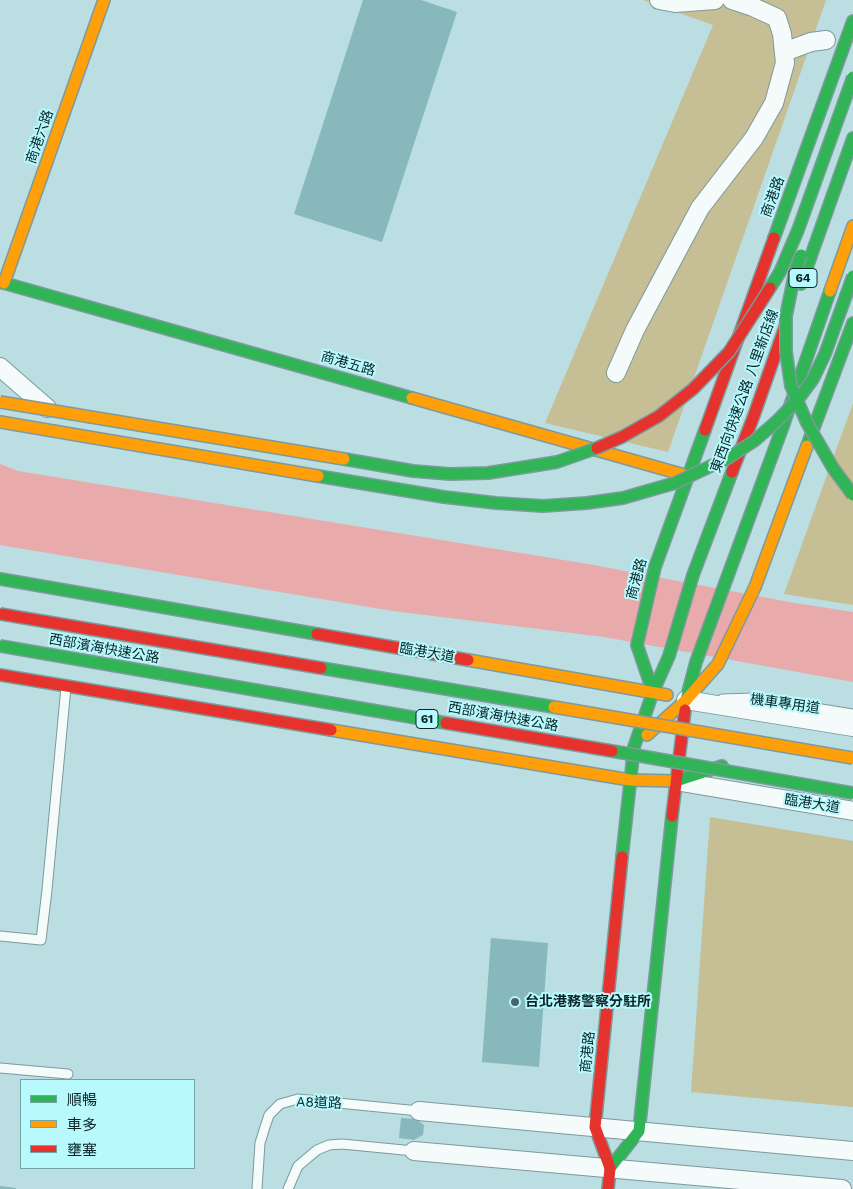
<!DOCTYPE html>
<meta charset="utf-8">
<style>
body{margin:0}
#map{position:relative;width:853px;height:1189px;overflow:hidden;background:#badee1;font-family:"Work Sans","Noto Sans TC",sans-serif}
canvas{display:block}
.legend{position:absolute;left:20px;top:1079px;width:175px;height:90px;box-sizing:border-box;background:#b8f9fd;border:1px solid #72a4a7;margin:0;padding:6px 9px;list-style:none;font-size:15px;color:#0a2527}
.legend li{display:flex;align-items:center;gap:10px;height:25px}
.legend b{width:25px;border:1px solid #72a4a7}
</style>
<div id="map">
<canvas width="853" height="1189"></canvas>
<ul class="legend">
<li><b style="height:6px;background:#30b455"></b>順暢</li>
<li><b style="height:6px;background:#ff9f0a"></b>車多</li>
<li><b style="height:6px;background:#e5322d"></b>壅塞</li>
</ul>
</div>
<script>
const ctx = document.querySelector('canvas').getContext('2d');
ctx.lineJoin = 'round';
function paint(path, color) { ctx.fillStyle = color; ctx.fill(path, 'evenodd'); }
const poly = rows => new Path2D(rows.map(r => 'M' + r).join(''));
function stroke(path, color, width, dash) { ctx.strokeStyle = color; ctx.lineWidth = width; ctx.lineCap = dash ? 'butt' : 'round'; ctx.setLineDash(dash || []); ctx.stroke(path); }
function label(font, color, halo, rows, align = 'center') {
  ctx.font = font + ' "Work Sans","Noto Sans TC",sans-serif'; ctx.lineWidth = 4; ctx.setLineDash([]); ctx.textBaseline = 'middle'; ctx.strokeStyle = halo; ctx.fillStyle = color; for (const [text, x, y, turn = 0] of rows) {
    ctx.save(); ctx.translate(x, y); ctx.rotate((+turn || 0) * Math.PI / 180); ctx.textAlign = isNaN(turn) ? turn : align; if (halo) ctx.strokeText(text, 0, 0); ctx.fillText(text, 0, 0); ctx.restore();
  }
}
const green = poly([
 [643,0,826,0,668,452,545,423,713,25],
 [853,403,853,605,784,594],
 [710,817,853,841,853,1107,691,1092]
]);
const water = poly([
 [0,464,18,471,588,564,789,602,853,612,853,682,604,637,393,611,0,545]
]);
const building = poly([
 [363,0,421,0,457,12,382,242,294,214],
 [491,938,548,943,539,1067,482,1062],
 [401,1118,416,1119,424,1125,423,1135,414,1140,399,1138],
 [0,1186,16,1188,16,1189,0,1189]
]);
const lane = poly([
 [722,699,754,698,853,714],
 [0,936,41,940,47,890,66,687],
 [0,1068,68,1074],
 [257,1189,260,1143,265,1127,269,1115,280,1104,298,1099,419,1111],
 [288,1189,298,1166,317,1150,329,1145,342,1144,414,1151]
]);
const street = poly([
 [659,0,675,3,715,0],
 [784,52,811,42,826,40],
 [0,367,47,408],
 [616,373,635,330,700,208,754,138,774,103,785,63,782,34,777,18,753,7,732,0],
 [686,700,853,727],
 [681,782,853,811],
 [419,1111,853,1151],
 [414,1151,842,1189]
]);
const fast = poly([
 [774,238,853,21],
 [0,282,412,398],
 [801,284,853,138],
 [807,446,853,323],
 [318,476,444,497,496,503,543,506,587,503,623,498,675,483],
 [0,579,317,634],
 [653,692,669,656,693,575,732,472],
 [686,700,696,662,783,426,830,291],
 [676,781,722,766],
 [622,857,634,747,653,692,637,645,655,567,705,430],
 [610,1168,639,1131,672,816]
]);
const slow = poly([
 [4,283,104,0],
 [830,291,853,226],
 [412,398,688,476],
 [0,422,318,476],
 [468,660,667,695],
 [331,730,630,780,676,781],
 [647,735,686,700,718,664,755,587,807,446]
]);
const jam = poly([
 [705,430,774,238],
 [732,472,753,418,786,324],
 [317,634,468,660],
 [0,675,331,730],
 [672,816,685,710],
 [608,1189,610,1168,595,1127,622,857]
]);
const fastBridge = poly([
 [801,255,795,272,786,316,786,352,791,386,807,423,833,468,853,495],
 [770,288,780,272,798,230,853,77],
 [344,459,413,471,450,474,488,473,557,462,597,448],
 [675,483,728,458,754,441,777,421,799,398,813,379,825,354,853,276],
 [0,646,446,723],
 [321,668,554,707],
 [612,751,853,793]
]);
const slowBridge = poly([
 [0,402,344,459],
 [554,707,853,758]
]);
const jamBridge = poly([
 [597,448,622,437,659,416,693,389,729,352,770,288],
 [0,614,321,668],
 [446,723,612,751]
]);
const markers = [
 [515,1002,5,"#486668"]
];
const shields = [
 [803,278,28],
 [427,719,22]
];
const shieldNames = [
 ["64",803,278],
 ["61",427,719]
];
const streetNames = [
 ["商港六路",40,137,-71],
 ["商港路",773,197,-70],
 ["商港五路",348,364,16],
 ["東西向快速公路 八里新店線",745,391,-70],
 ["商港路",637,579,-75],
 ["西部濱海快速公路",104,649,10],
 ["臨港大道",427,653,10],
 ["機車專用道",785,704,8],
 ["西部濱海快速公路",503,717,10],
 ["臨港大道",812,804,9],
 ["商港路",588,1052,-84],
 ["A8道路",319,1103,2]
];
const poiNames = [
 ["台北港務警察分駐所",525,1002]
];
paint(green, '#c6be94');
paint(water, '#e8aaaa');
paint(building, '#87b8bb');
stroke(lane, '#7d9a9c', 11);
stroke(street, '#7d9a9c', 20);
stroke(fast, '#7d9a9c', 14);
stroke(slow, '#7d9a9c', 14);
stroke(jam, '#7d9a9c', 14);
stroke(lane, '#f5fafa', 9);
stroke(street, '#f5fafa', 18);
stroke(fast, '#30b455', 11);
stroke(slow, '#ff9f0a', 11);
stroke(jam, '#e5322d', 11);
stroke(fastBridge, '#7d9a9c', 14, []);
stroke(slowBridge, '#7d9a9c', 14, []);
stroke(jamBridge, '#7d9a9c', 14, []);
stroke(fastBridge, '#30b455', 11);
stroke(slowBridge, '#ff9f0a', 11);
stroke(jamBridge, '#e5322d', 11);
for (const [x, y, r, color] of markers) { const dot = new Path2D(); dot.arc(x, y, r, 0, 2 * Math.PI); ctx.fillStyle = color; ctx.fill(dot); stroke(dot, '#b8f9fd', 2); }
for (const [x, y, w] of shields) { const box = new Path2D(); box.roundRect(x - w / 2, y - 9.5, w, 19, 4); ctx.fillStyle = '#b8f9fd'; ctx.fill(box); stroke(box, '#0a2527', 1); }
label('bold 12px', '#0a2527', null, shieldNames);
label('14px', '#0a2527', '#b8f9fd', streetNames);
label('bold 14px', '#0a2527', '#b8f9fd', poiNames, 'left');
</script>
